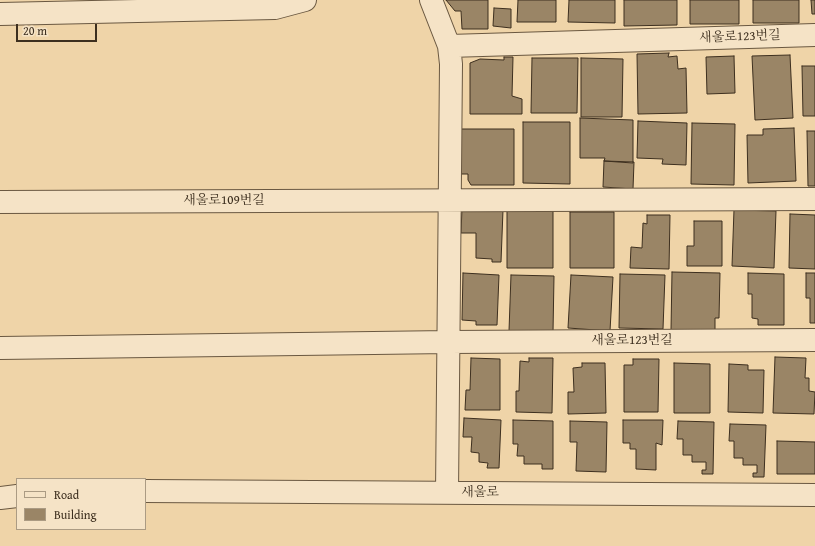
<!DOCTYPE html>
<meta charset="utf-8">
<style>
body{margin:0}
#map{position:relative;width:815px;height:546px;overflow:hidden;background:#efd4a8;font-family:"Gentium Book Plus",serif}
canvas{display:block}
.legend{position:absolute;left:16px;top:478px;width:130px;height:52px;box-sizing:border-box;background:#f5e3c6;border:1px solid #ab9b83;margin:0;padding:5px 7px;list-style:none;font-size:12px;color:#3d2f1f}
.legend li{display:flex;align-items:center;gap:8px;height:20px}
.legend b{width:20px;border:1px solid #ab9b83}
.scale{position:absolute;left:16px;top:24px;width:81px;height:18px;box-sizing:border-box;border:2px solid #3d2f1f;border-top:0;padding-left:5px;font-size:12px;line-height:14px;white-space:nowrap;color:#3d2f1f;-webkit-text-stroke:3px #f5e3c6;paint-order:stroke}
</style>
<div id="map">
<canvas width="815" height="546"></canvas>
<ul class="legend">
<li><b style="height:5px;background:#f5e3c6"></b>Road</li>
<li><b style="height:11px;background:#9a8566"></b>Building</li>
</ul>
<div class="scale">20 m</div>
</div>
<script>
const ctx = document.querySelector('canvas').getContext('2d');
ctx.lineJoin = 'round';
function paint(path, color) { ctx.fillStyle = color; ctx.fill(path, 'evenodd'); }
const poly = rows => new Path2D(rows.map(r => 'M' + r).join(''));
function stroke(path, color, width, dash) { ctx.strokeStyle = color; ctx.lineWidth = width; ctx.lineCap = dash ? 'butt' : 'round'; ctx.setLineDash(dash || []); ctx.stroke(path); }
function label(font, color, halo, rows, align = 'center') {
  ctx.font = font + ' "Gentium Book Plus","Noto Serif KR",serif'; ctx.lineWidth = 3.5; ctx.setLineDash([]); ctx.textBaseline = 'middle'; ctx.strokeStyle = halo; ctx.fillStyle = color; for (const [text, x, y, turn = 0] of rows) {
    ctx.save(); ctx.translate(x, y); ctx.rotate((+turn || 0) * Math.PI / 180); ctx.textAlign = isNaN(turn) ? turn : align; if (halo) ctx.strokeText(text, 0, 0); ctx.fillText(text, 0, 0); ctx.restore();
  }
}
const building = poly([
 [446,0,488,0,488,29,462,29,461,11,455,11,446,0],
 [518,0,556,0,556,22,517,22,518,0],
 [569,0,615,0,615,23,568,22,569,0],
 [624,0,677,0,677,25,624,26,624,0],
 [690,0,739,0,739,24,690,24,690,0],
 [753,0,799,0,799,23,753,23,753,0],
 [811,0,815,0,815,14,812,14,811,0],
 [494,8,511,9,511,28,493,26,494,8],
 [669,53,668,57,677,56,678,69,686,68,687,113,638,114,637,54,669,53],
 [790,55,793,118,755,120,752,56,790,55],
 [734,56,735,93,707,94,706,57,734,56],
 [504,57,513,57,512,96,522,99,522,114,470,114,470,63,480,59,504,60,504,57],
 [532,58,578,58,577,113,531,113,532,58],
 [581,58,623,59,622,117,581,117,581,58],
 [802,66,815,66,815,116,803,116,802,66],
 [580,118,633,120,633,163,604,161,605,158,580,158,580,118],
 [638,121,687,123,686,165,662,164,663,159,637,158,638,121],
 [523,122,570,122,570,184,523,183,523,122],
 [692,123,735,124,734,185,691,184,692,123],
 [794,128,796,181,748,183,747,135,763,135,763,129,794,128],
 [461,129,514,129,514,185,471,185,468,180,468,174,461,174,461,129],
 [807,131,815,131,815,186,808,186,807,131],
 [604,161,634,162,633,189,603,187,604,161],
 [462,208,503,210,501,262,492,262,492,259,476,258,476,233,461,233,462,208],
 [507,208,553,208,553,268,507,268,507,208],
 [734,210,776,211,774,268,732,266,734,210],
 [570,212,614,212,614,268,570,268,570,212],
 [790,214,815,215,815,269,789,268,790,214],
 [647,215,670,215,669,269,630,268,631,247,642,248,643,223,647,224,647,215],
 [694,221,722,221,722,266,687,266,687,246,694,246,694,221],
 [672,272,720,273,719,318,715,318,715,331,671,330,672,272],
 [463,273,499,275,497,325,476,325,476,321,462,320,463,273],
 [748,273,784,274,784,325,758,325,758,319,752,318,752,294,748,294,748,273],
 [806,273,815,273,815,323,810,323,810,298,806,298,806,273],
 [620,274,665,275,663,329,619,328,620,274],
 [511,275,554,276,553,332,509,331,511,275],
 [571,275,613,277,610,331,568,328,571,275],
 [775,357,806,358,805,378,809,378,809,391,815,392,814,414,773,413,775,357],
 [471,358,500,359,500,410,465,410,466,390,470,390,471,358],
 [529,358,553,358,552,413,516,412,516,391,519,391,520,361,529,362,529,358],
 [633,359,659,359,658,412,624,412,624,365,633,365,633,359],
 [582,363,605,363,606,413,568,414,568,392,574,392,573,368,582,367,582,363],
 [674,363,710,364,710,413,674,413,674,363],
 [729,364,748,365,748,370,764,370,763,413,728,412,729,364],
 [464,418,501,420,499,468,487,468,488,463,479,462,479,453,471,452,472,437,463,437,464,418],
 [513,420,553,421,553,469,542,469,542,464,524,464,524,456,517,456,518,444,513,444,513,420],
 [623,420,663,420,662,445,656,443,656,470,636,469,636,449,630,449,630,443,623,443,623,420],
 [570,421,607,422,606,472,576,471,577,442,570,442,570,421],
 [678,421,714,422,713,474,702,474,702,470,706,470,706,462,692,462,692,455,683,455,683,439,677,439,678,421],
 [730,424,766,425,764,477,753,477,753,473,757,473,757,465,743,465,743,458,734,458,734,441,729,441,730,424],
 [777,441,815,442,815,474,777,474,777,441]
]);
const minor = poly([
 [431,0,449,46,451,64,447,493],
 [0,14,275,8,305,0],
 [449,46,815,35],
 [0,202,815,199],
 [0,348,448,342,815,340],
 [145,491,815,495],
 [0,498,17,496]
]);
const streetNames = [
 ["새울로123번길",740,37,-2],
 ["새울로109번길",224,201],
 ["새울로123번길",632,341],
 ["새울로",480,493]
];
paint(building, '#9a8566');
stroke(building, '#3d2f1f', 1);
stroke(minor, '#6a5841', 24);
stroke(minor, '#f5e3c6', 22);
label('13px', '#3d2f1f', '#f5e3c6', streetNames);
</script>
